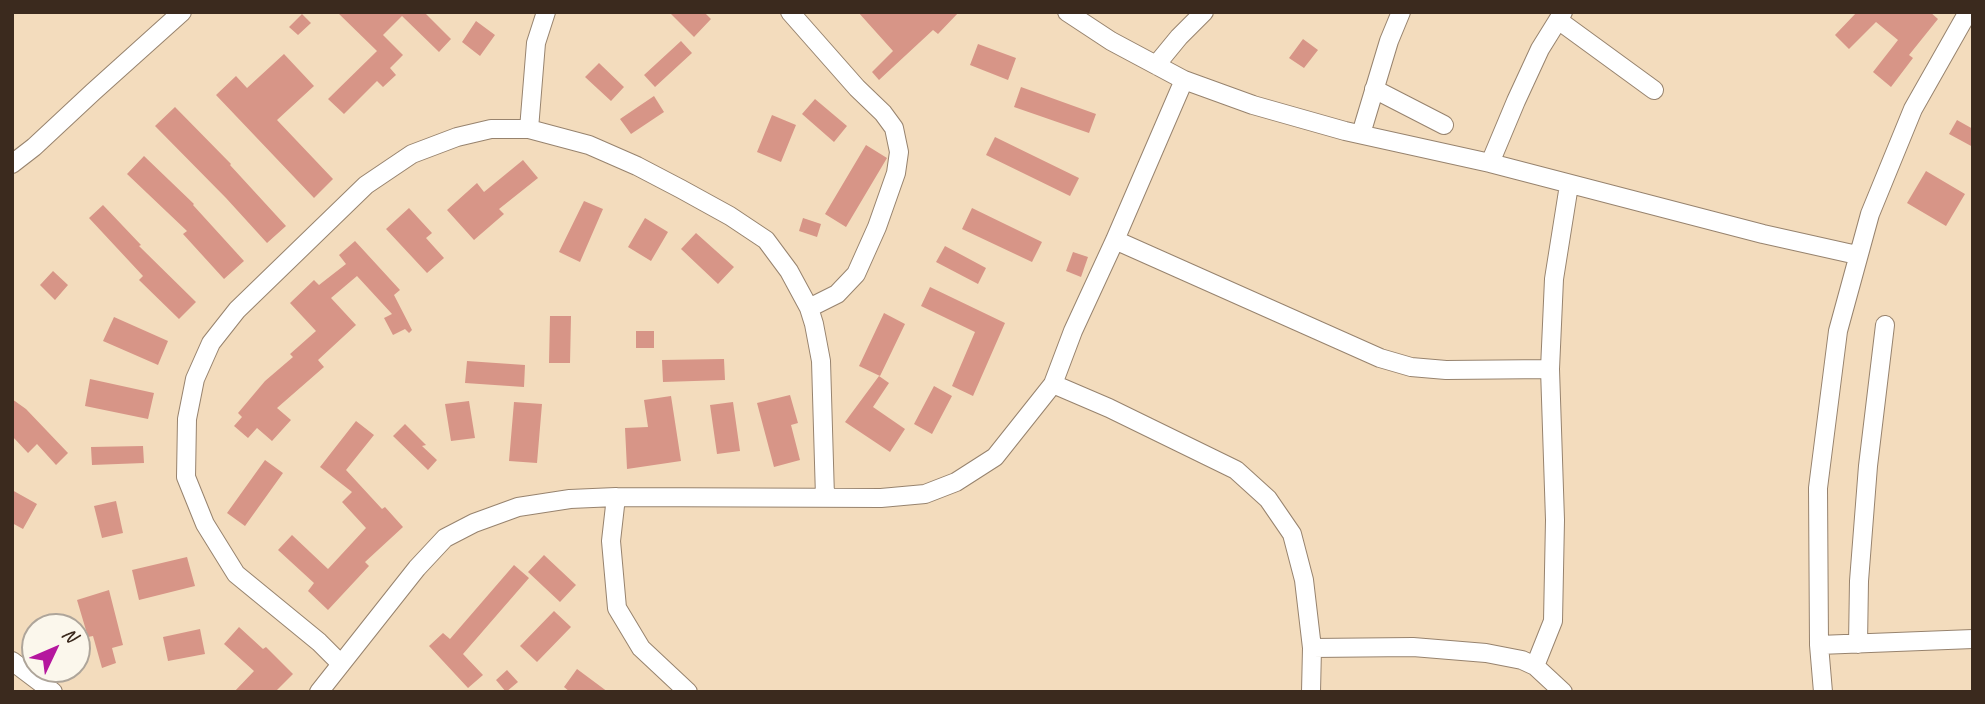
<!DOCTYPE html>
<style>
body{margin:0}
#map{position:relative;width:1985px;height:704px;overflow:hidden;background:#f3dcbd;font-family:Caveat,sans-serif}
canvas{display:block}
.frame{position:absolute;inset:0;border:14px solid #3b2a1e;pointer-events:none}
.north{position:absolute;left:21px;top:613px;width:70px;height:70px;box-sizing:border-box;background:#fbf7ec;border:2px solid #aea59a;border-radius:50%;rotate:46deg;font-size:19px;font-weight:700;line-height:28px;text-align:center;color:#3b2a1e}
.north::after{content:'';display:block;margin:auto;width:24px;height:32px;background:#b5179e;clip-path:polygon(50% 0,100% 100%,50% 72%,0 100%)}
</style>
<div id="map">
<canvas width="1985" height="704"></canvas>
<div class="frame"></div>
<div class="north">N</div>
</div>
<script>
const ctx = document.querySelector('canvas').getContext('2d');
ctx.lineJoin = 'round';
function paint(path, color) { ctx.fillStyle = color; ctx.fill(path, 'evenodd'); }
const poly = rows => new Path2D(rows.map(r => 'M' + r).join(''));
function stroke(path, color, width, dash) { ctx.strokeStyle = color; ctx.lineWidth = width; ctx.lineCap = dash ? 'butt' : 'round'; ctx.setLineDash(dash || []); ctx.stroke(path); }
const building = poly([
 [337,12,424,12,451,39,439,52,402,16,383,35,403,55,390,68,396,75,383,87,377,81,344,114,328,99,377,51],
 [669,12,704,12,711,19,694,37],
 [858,12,959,12,938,34,933,30,879,80,872,72,893,51],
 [1857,12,1930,12,1938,19,1909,55,1913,58,1891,87,1873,72,1898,40,1876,22,1849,49,1835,35],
 [302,14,311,23,298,35,289,27],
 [476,21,495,35,480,56,462,42],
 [1303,39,1318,50,1304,68,1289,58],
 [681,41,692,53,655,87,644,75],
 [978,44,1016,58,1008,80,970,65],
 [284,54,314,86,277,120,333,179,314,198,216,95,236,76,247,88],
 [599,63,624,87,611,101,585,77],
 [1021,87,1096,114,1089,133,1014,107],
 [654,96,664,112,631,134,620,119],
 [815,99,847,126,834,142,802,114],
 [175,107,231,164,230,165,286,226,267,243,226,198,155,126],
 [772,115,796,125,781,162,757,152],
 [1957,120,1973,129,1973,147,1949,134],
 [995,137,1079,178,1070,196,986,155],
 [866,145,887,158,846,227,825,214],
 [144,156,194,204,193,205,244,261,224,279,183,234,187,231,127,174],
 [523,160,538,178,499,209,504,214,474,240,447,210,477,183,484,192],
 [1926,171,1965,194,1946,226,1907,203],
 [584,201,603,209,580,262,559,252],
 [103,205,141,245,139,246,196,302,179,319,139,280,143,276,89,218],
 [409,208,432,233,426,238,444,258,427,273,386,229],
 [972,208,1042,242,1032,262,962,229],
 [645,218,668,232,651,261,628,247],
 [803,218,821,224,817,237,799,231],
 [696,233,734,267,718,284,681,249],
 [355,241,400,290,394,295,412,330,409,333,405,329,393,335,384,318,392,314,357,276,331,298,356,325,318,360,324,367,277,408,291,420,272,441,257,428,248,438,234,426,242,417,238,413,265,381,293,357,290,354,316,331,290,303,314,280,319,285,346,264,339,255],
 [945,246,986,268,978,284,936,262],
 [1073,252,1088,257,1081,277,1066,271],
 [53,271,68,285,55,300,40,285],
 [930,287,1005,323,973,396,952,386,975,332,921,306],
 [884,313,905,324,880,376,859,366],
 [550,316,571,316,570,363,549,363],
 [114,317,168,341,158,365,103,341],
 [636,331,654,331,654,348,636,348],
 [724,359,725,380,663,382,662,360],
 [467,361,525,365,524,387,465,383],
 [879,376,889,383,873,407,905,429,890,452,845,422],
 [90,379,154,393,148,419,85,406],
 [934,386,952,396,932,434,914,424],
 [790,395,798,423,791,425,800,460,774,467,757,403],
 [671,396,681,461,627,469,625,428,648,427,644,400],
 [12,399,26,409,68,453,56,465,37,444,28,453,12,436],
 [469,401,475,438,451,441,445,404],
 [514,402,542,404,537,463,509,461],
 [733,402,740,451,717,454,710,405],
 [356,421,374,435,346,470,382,509,385,507,403,527,365,562,369,566,328,610,308,591,314,583,278,550,292,535,328,569,366,528,342,502,352,492,320,467],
 [405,424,426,445,422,446,437,460,428,470,393,436],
 [143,446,144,463,92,465,91,447],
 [265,460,283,473,245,526,227,513],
 [12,490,37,504,23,529,12,523],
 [116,501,123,533,102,538,94,506],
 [544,555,576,585,560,602,528,572],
 [187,557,195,586,139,600,132,570],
 [514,565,529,578,463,654,483,675,468,688,429,646,443,633,450,639],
 [109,590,123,645,112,648,116,663,102,668,93,636,88,637,77,600],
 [554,611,571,627,537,662,520,646],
 [239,627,263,649,266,647,293,674,275,692,234,692,254,671,224,644],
 [200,629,205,654,168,661,163,637],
 [577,669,608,692,570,692,564,687],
 [507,670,518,682,506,692,496,680]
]);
const minor = poly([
 [790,12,857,88,883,113,894,128,899,152,896,173,877,227,856,274,837,294,809,308],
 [1067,12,1111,41,1184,80,1253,105,1345,131,1490,163,1763,234,1857,255],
 [1558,20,1654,90],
 [1156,65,1179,37,1204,12],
 [1374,89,1444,125],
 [529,129,536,43,546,12],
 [1361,134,1389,41,1401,12],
 [1490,163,1516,101,1540,49,1563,12],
 [12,164,34,147,93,92,182,12],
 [1115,240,1380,358,1411,367,1446,370,1550,369],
 [1053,384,1109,408,1236,470,1268,499,1292,534,1304,580,1312,648,1311,692],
 [616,497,611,541,617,608,641,648,688,692],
 [1858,644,1859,581,1868,466,1885,325],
 [1819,645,1973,639],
 [1312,648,1413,647,1486,653,1522,660,1535,666,1563,692],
 [12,661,53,692],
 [341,664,319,642,236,574,205,524,186,477,187,419,195,379,211,343,237,310,366,185,412,154,457,137,491,129,529,129,589,145,637,166,681,189,730,216,766,240,789,271,809,308,814,324,821,361,825,497],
 [1535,666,1553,621,1555,520,1550,369,1554,279,1569,185],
 [319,692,417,568,445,538,474,523,518,507,570,499,616,497,881,498,925,494,956,482,995,457,1053,384,1073,331,1115,240,1184,80],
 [1823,692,1819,645,1818,488,1838,331,1870,214,1913,109,1968,12]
]);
paint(building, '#d79587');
stroke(minor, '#97836e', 20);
stroke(minor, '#fff', 18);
</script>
